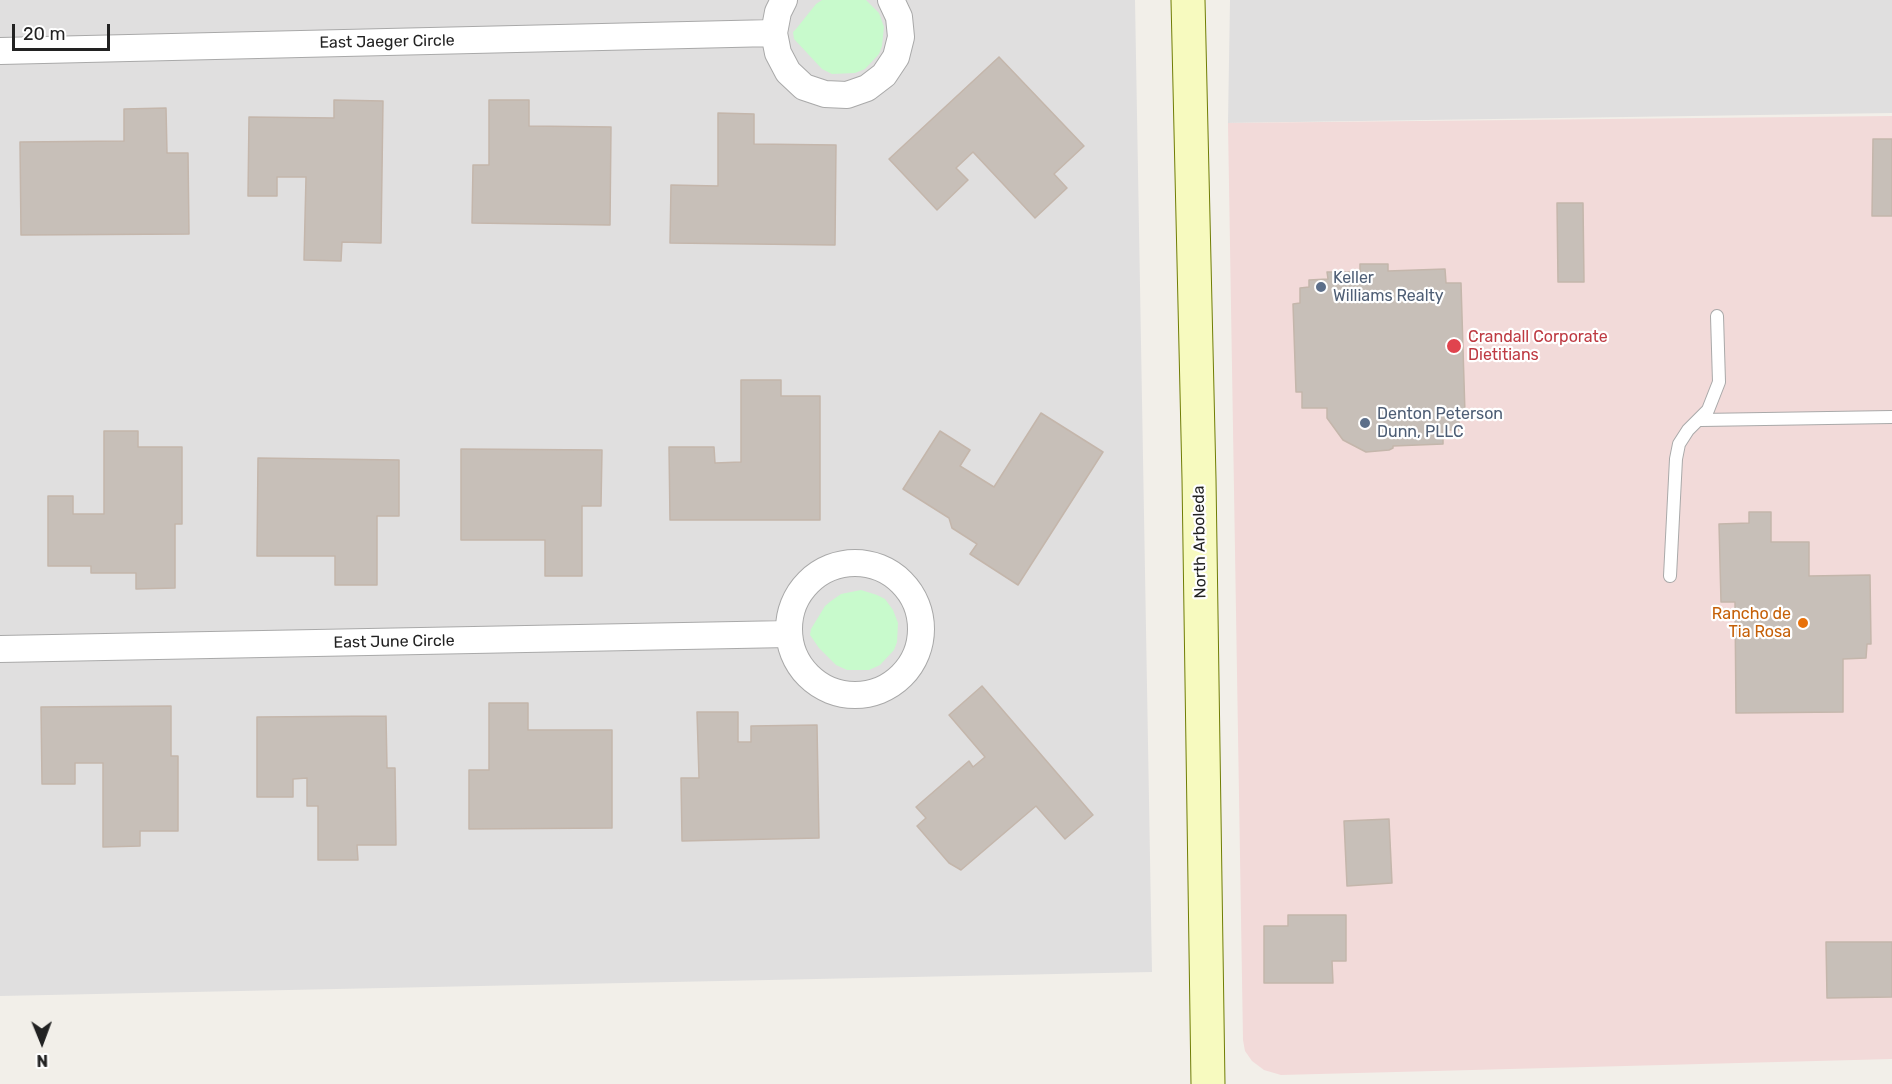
<!DOCTYPE html>
<style>
body{margin:0}
#map{position:relative;width:1892px;height:1084px;overflow:hidden;background:#f2efe9;font-family:Rubik,sans-serif}
canvas{display:block}
.north{position:absolute;left:12px;top:1012px;width:60px;height:60px;-webkit-text-stroke:4px #fff;paint-order:stroke;rotate:179deg;font-size:16px;font-weight:700;line-height:24px;text-align:center;color:#222}
.north::after{content:'';display:block;margin:auto;width:21px;height:27px;background:#222;clip-path:polygon(50% 0,100% 100%,50% 72%,0 100%)}
.scale{position:absolute;left:12px;top:24px;width:98px;height:27px;box-sizing:border-box;border:3px solid #222;border-top:0;padding-left:8px;font-size:18px;line-height:21px;white-space:nowrap;color:#222;-webkit-text-stroke:4px #fff;paint-order:stroke}
</style>
<div id="map">
<canvas width="1892" height="1084"></canvas>
<div class="north">N</div>
<div class="scale">20 m</div>
</div>
<script>
const ctx = document.querySelector('canvas').getContext('2d');
ctx.lineJoin = 'round';
function paint(path, color) { ctx.fillStyle = color; ctx.fill(path, 'evenodd'); }
const poly = rows => new Path2D(rows.map(r => 'M' + r).join(''));
function stroke(path, color, width, dash) { ctx.strokeStyle = color; ctx.lineWidth = width; ctx.lineCap = dash ? 'butt' : 'round'; ctx.setLineDash(dash || []); ctx.stroke(path); }
function label(font, color, halo, rows, align = 'center') {
  ctx.font = font + ' Rubik,sans-serif'; ctx.lineWidth = 4.5; ctx.setLineDash([]); ctx.textBaseline = 'middle'; ctx.strokeStyle = halo; ctx.fillStyle = color; for (const [text, x, y, turn = 0] of rows) {
    ctx.save(); ctx.translate(x, y); ctx.rotate((+turn || 0) * Math.PI / 180); ctx.textAlign = isNaN(turn) ? turn : align; if (halo) ctx.strokeText(text, 0, 0); ctx.fillText(text, 0, 0); ctx.restore();
  }
}
const residential = poly([
 [0,0,1135,0,1152,972,0,996],
 [1230,0,1892,0,1892,113,1228,123]
]);
const commercial = poly([
 [1892,116,1892,1059,1281,1075,1264,1070,1252,1061,1245,1051,1243,1040,1228,123]
]);
const park = poly([
 [822,0,866,0,879,13,884,27,882,46,879,54,865,69,855,73,832,74,822,69,794,39,793,32,796,29,816,4],
 [861,590,877,595,885,599,893,610,898,623,897,642,894,650,880,665,869,670,847,670,836,665,819,648,810,635,811,629,825,606,831,601,841,594]
]);
const building = poly([
 [999,57,1084,146,1054,174,1067,188,1035,218,973,152,956,168,968,180,937,210,889,159,999,57],
 [334,100,383,101,381,243,342,242,341,261,304,260,306,177,277,177,277,196,248,196,249,117,334,118,334,100],
 [489,100,529,100,529,126,611,127,610,225,472,223,473,165,489,165,489,100],
 [166,108,167,153,188,153,189,234,21,235,20,142,124,141,124,109,166,108],
 [718,113,754,114,754,144,836,145,835,245,670,243,671,185,718,186,718,113],
 [1873,139,1892,139,1892,216,1872,216,1873,139],
 [1557,203,1583,203,1584,282,1558,282,1557,203],
 [1360,264,1388,264,1388,271,1445,269,1446,283,1461,283,1465,414,1459,414,1459,430,1443,430,1443,444,1393,446,1393,448,1389,450,1366,452,1343,440,1327,418,1327,408,1302,408,1302,392,1296,392,1293,304,1300,303,1300,288,1309,287,1309,280,1328,279,1327,272,1360,272,1360,264],
 [741,380,781,380,781,396,820,396,820,520,670,520,669,447,714,447,715,463,741,462,741,380],
 [1041,413,1103,452,1018,585,970,554,977,544,952,528,949,518,903,489,940,431,970,450,960,466,994,487,1041,413],
 [104,431,138,431,138,447,182,447,182,524,175,524,175,588,136,589,136,573,91,573,91,566,48,566,48,496,73,496,73,514,104,514,104,431],
 [461,449,602,450,601,506,582,506,582,576,545,576,545,540,461,540,461,449],
 [258,458,399,460,399,516,377,516,377,585,335,585,335,556,257,556,258,458],
 [1749,512,1771,512,1771,542,1809,542,1809,576,1870,575,1871,644,1867,644,1866,658,1843,659,1843,712,1736,713,1735,602,1721,602,1719,524,1749,523,1749,512],
 [982,686,1093,815,1065,839,1036,806,961,870,949,863,917,826,926,818,916,807,969,761,973,767,985,757,949,715,982,686],
 [489,703,528,703,528,730,612,730,612,828,469,829,469,770,489,770,489,703],
 [171,706,171,756,178,756,178,831,140,831,140,846,103,847,103,763,75,763,75,784,42,784,41,707,171,706],
 [697,712,738,712,738,742,751,742,751,726,817,725,819,838,682,841,681,778,699,778,697,712],
 [386,716,387,768,395,768,396,845,357,845,358,860,318,860,318,806,307,806,307,778,293,779,293,797,257,797,257,717,386,716],
 [1389,819,1392,883,1347,886,1344,821,1389,819],
 [1288,915,1346,915,1346,961,1332,961,1333,983,1264,983,1264,926,1288,926,1288,915],
 [1826,942,1892,942,1892,997,1827,998,1826,942]
]);
const lane = poly([
 [1701,420,1892,417],
 [1670,576,1676,459,1679,444,1688,430,1708,410,1719,382,1717,316]
]);
const street = poly([
 [784,0,778,12,774,33,778,53,788,72,804,87,825,94,847,95,867,88,884,75,896,57,901,37,899,17,891,0],
 [0,51,774,33],
 '789 629a66 66 0 1 1 132 0a66 66 0 1 1-132 0Z',
 [0,649,789,634]
]);
const secondary = poly([
 [1188,0,1199,479,1208,1084]
]);
const markers = [
 [1321,287,6,"#5c6f8a"],
 [1454,346,8,"#e0444e"],
 [1365,423,6,"#5c6f8a"],
 [1803,623,6,"#e8710a"]
];
const streetNames = [
 ["East Jaeger Circle",387,42,-1],
 ["North Arboleda",1200,542,-91],
 ["East June Circle",394,642,-1]
];
const serviceNames = [
 ["Keller",1333,278],
 ["Williams Realty",1333,296],
 ["Denton Peterson",1377,414],
 ["Dunn, PLLC",1377,432]
];
const healthNames = [
 ["Crandall Corporate",1468,337],
 ["Dietitians",1468,355]
];
const foodNames = [
 ["Rancho de",1791,614],
 ["Tia Rosa",1791,632]
];
paint(residential, '#e0dfdf');
paint(commercial, '#f2dad9');
paint(park, '#c8facc');
paint(building, '#c7bfb8');
stroke(building, '#c4b6ab', 1.5);
stroke(lane, '#a9a9a9', 14);
stroke(street, '#a9a9a9', 28);
stroke(secondary, '#707d05', 35);
stroke(lane, '#fff', 12);
stroke(street, '#fff', 26);
stroke(secondary, '#f7fabf', 33);
for (const [x, y, r, color] of markers) { const dot = new Path2D(); dot.arc(x, y, r, 0, 2 * Math.PI); ctx.fillStyle = color; ctx.fill(dot); stroke(dot, '#fff', 2); }
label('16px', '#222', '#fff', streetNames);
label('16px', '#4e5e75', '#fff', serviceNames, 'left');
label('16px', '#be3a42', '#fff', healthNames, 'left');
label('16px', '#c56008', '#fff', foodNames, 'right');
</script>
